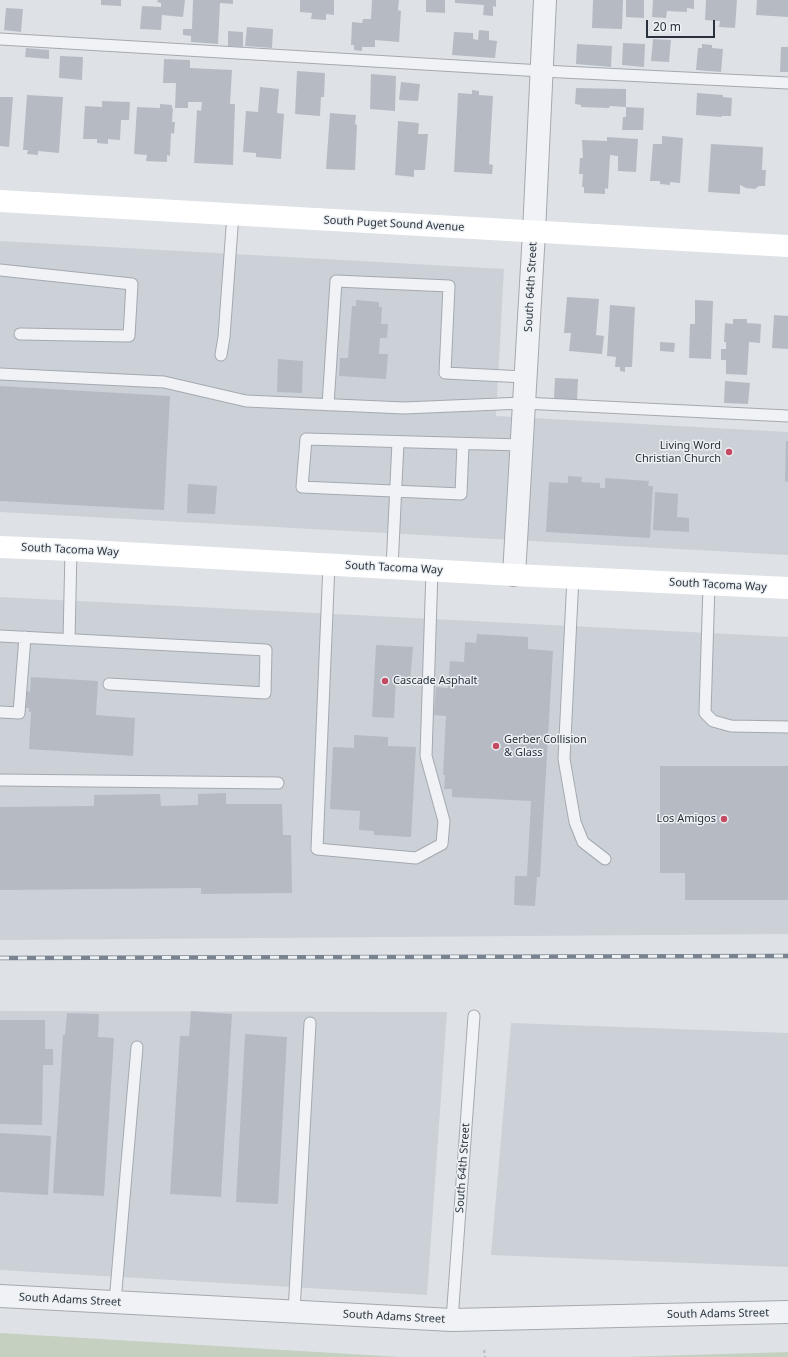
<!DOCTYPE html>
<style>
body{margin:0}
#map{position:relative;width:788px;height:1357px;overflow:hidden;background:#dee2e6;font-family:"Noto Sans",sans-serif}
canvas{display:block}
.scale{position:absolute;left:646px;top:20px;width:69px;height:18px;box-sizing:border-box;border:2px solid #29313c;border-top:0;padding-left:5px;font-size:12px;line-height:14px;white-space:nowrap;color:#29313c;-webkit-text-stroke:3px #edf1f4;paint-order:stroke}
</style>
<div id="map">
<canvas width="788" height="1357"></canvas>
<div class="scale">20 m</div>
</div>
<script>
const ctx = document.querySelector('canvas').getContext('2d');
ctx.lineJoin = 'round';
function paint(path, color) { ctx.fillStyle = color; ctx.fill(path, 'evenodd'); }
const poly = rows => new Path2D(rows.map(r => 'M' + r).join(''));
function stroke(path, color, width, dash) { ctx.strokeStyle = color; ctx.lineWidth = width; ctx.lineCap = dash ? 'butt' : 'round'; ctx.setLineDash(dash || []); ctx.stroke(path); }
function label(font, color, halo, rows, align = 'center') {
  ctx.font = font + ' "Noto Sans",sans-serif'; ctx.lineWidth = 3; ctx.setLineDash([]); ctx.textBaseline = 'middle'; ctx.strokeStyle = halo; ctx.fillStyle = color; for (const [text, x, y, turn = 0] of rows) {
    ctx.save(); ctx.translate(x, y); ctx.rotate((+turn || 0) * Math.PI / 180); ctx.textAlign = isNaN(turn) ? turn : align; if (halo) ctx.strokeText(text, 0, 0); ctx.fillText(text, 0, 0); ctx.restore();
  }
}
const built = poly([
 [0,241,504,269,496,416,788,432,788,555,0,512],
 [0,597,788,637,788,934,0,940],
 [0,1011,447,1012,427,1295,0,1270],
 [511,1023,788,1033,788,1267,491,1255]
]);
const green = poly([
 [0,1333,401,1357,0,1357],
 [788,1352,788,1357,622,1357]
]);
const building = poly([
 [101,0,121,0,121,6,101,5],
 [158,0,185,0,183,17,162,15,161,30,140,29,142,6,161,7,161,3,157,2],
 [193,0,233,0,233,4,220,3,218,44,191,42,191,36,183,35,183,29,192,29],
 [300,0,334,0,334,15,326,14,326,20,311,19,312,13,300,12],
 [372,0,399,0,398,10,401,11,399,42,375,40,375,47,362,47,362,51,354,50,354,45,351,45,352,22,362,23,363,19,371,19],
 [426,0,445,0,445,13,426,12],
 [455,0,496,0,496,7,493,6,493,16,483,15,484,5,455,3],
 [593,0,623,0,622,29,592,28],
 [626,0,644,0,644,18,626,17],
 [653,0,694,0,694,9,687,8,687,12,667,11,666,18,652,17],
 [706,0,737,0,735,28,719,27,720,21,705,20],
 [757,0,788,0,788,17,756,15],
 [6,8,23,9,21,32,4,30],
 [247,27,273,29,272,48,245,46],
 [479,30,489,31,489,40,497,41,495,58,452,55,454,32,473,33,473,39,478,40],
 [228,31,243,32,243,47,228,46],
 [653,39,671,40,669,62,651,61],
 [623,43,645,44,644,67,622,65],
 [577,44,612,46,611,67,576,64],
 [702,44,712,45,712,48,723,49,721,72,696,70,698,48,702,48],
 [781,47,788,47,788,72,780,72],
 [26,48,49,50,49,59,25,57],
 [60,56,83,57,82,80,59,78],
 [164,59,190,60,190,68,232,70,230,104,235,104,233,165,194,163,197,110,201,111,202,102,188,102,188,108,175,108,176,83,163,83],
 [297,71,325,73,324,97,321,97,320,116,295,114],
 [371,74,396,76,395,111,370,109],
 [401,82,420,84,418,101,399,100],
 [260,87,279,89,277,113,284,114,281,159,256,157,256,153,243,152,246,111,258,112],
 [576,88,626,89,626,107,610,106,609,108,581,107,581,105,575,104],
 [472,90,479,91,479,95,493,96,489,164,493,165,492,174,454,172,458,93,472,94],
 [697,93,723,95,723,97,732,98,731,116,722,116,721,117,696,115],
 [27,95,63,97,59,153,38,151,38,155,27,154,28,150,23,150],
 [0,97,13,97,9,147,0,146],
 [102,101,130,102,129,120,121,120,120,140,108,139,108,144,97,143,97,139,83,139,85,106,102,107],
 [160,104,172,105,172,108,173,108,172,122,175,122,174,134,171,133,170,156,167,155,167,162,146,161,147,155,134,154,137,107,160,108],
 [626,107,644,108,643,130,622,130,623,117,626,117],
 [330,113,356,115,355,124,357,125,355,170,326,169],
 [398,121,419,123,418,134,428,134,425,170,414,170,414,177,395,175],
 [662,136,683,138,680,183,670,182,670,185,660,184,660,181,650,181,653,144,662,144],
 [607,137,638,139,636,172,618,171,618,156,610,155,608,189,605,188,605,194,584,193,584,187,582,187,583,174,579,174,580,158,583,158,582,140,607,141],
 [711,144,763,147,762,170,766,170,765,186,759,186,755,189,746,188,740,185,740,194,708,192],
 [567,297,599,299,596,335,604,336,602,354,569,351,571,333,564,333],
 [356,300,379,302,379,307,382,307,381,324,388,324,387,338,380,338,379,354,388,354,386,379,339,376,340,358,348,358,352,306,356,306],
 [695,300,713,301,711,359,689,358,690,324,695,324],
 [610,305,635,307,632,367,625,367,625,372,620,371,620,367,615,367,616,357,607,356],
 [774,315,788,316,788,349,772,348],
 [733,319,747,319,747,323,761,324,760,343,749,342,747,375,726,374,726,360,721,360,721,349,726,349,726,342,724,342,725,323,733,324],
 [660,342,675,343,674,352,660,351],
 [278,359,303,361,302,393,277,392],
 [555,378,578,379,577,400,554,399],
 [725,381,750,383,748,404,724,403],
 [0,386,170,396,164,510,0,501],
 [786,441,788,441,788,482,785,481],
 [568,476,582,477,581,482,600,483,600,488,605,488,605,478,649,481,648,486,653,486,650,538,546,532,549,482,568,483],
 [188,484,217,486,215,514,187,513],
 [655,492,678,494,677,517,689,518,689,532,653,530],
 [477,634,528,637,528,649,553,651,540,877,537,877,535,906,514,905,515,876,527,876,531,801,452,797,452,789,444,789,445,775,443,775,446,716,434,715,436,687,448,688,450,661,464,662,465,642,476,643],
 [376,645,413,647,410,681,396,680,394,718,372,717],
 [31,677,98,681,96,715,135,718,133,756,29,749,31,712,29,712,29,708,26,708,27,691,30,692],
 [354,735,388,737,388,746,416,747,411,837,374,835,374,831,359,830,360,811,330,809,333,747,354,748],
 [660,766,788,766,788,900,685,900,685,873,660,873],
 [226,793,226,804,282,804,283,835,291,835,292,893,201,894,201,888,0,890,0,807,94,806,94,795,160,794,161,806,198,805,198,794],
 [191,1011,232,1014,221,1197,170,1194,180,1036,189,1036],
 [67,1013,99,1014,98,1037,114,1038,104,1196,53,1193,63,1035,65,1035],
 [0,1020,45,1020,45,1049,53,1049,53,1065,43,1065,42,1125,0,1124],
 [245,1034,287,1037,278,1204,236,1202],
 [0,1133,51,1136,48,1195,0,1192]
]);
const path = poly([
 [484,1350,485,1357]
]);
const lane = poly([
 [0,39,542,71,788,83],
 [0,270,132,284,129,336,20,334],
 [221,355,224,337,233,214],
 [0,374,164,382,246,401,404,408,523,403,788,416],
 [328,405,336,281,449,286,445,373,525,377],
 [463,444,461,494,302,487,306,439,521,445],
 [329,564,317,849,416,858,442,844,444,821,426,756,432,570],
 [392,568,398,442],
 [573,577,564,759,575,822,583,842,605,859],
 [709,585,705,713,713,721,731,726,788,727],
 [0,636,266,650,265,693,109,684],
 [69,640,71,550],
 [0,712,19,713,25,637],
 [0,780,278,783],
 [115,1302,137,1047],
 [294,1312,310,1023],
 [452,1320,474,1016]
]);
const street = poly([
 [514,575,534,232,545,0],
 [0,1296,452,1320,788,1312]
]);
const secondary = poly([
 [0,201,788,246],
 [0,547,71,550,514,575,788,588]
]);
const rail = poly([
 [0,958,788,956]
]);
const markers = [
 [729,452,4,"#c34c64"],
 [385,681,4,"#c34c64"],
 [496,746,4,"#c34c64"],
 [724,819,4,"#c34c64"]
];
const streetNames = [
 ["South Puget Sound Avenue",394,224,3],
 ["South 64th Street",531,287,-87],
 ["South Tacoma Way",70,550,3],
 ["South Tacoma Way",394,568,3],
 ["South Tacoma Way",718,585,3],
 ["South 64th Street",463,1168,-86],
 ["South Adams Street",70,1300,3],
 ["South Adams Street",718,1314,-1],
 ["South Adams Street",394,1317,3]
];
const poiNames = [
 ["Living Word",721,446],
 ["Christian Church",721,459],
 ["Cascade Asphalt",393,681,"left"],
 ["Gerber Collision",504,740,"left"],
 ["& Glass",504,753,"left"],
 ["Los Amigos",716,819]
];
paint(built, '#ccd1d8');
paint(green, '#c5d0c0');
paint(building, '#b6bbc3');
stroke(lane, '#a4a9b0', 13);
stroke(street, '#a4a9b0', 24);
stroke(path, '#bcc0c5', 2.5, [3, 3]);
stroke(lane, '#f0f2f5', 11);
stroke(street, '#f0f2f5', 22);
stroke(secondary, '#fff', 22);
stroke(rail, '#79828f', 4.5);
stroke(rail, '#edf1f4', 3, [9]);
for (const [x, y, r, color] of markers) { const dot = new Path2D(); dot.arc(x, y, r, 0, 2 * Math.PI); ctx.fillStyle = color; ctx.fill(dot); stroke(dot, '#edf1f4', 1.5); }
label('11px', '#29313c', '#edf1f4', streetNames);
label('11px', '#29313c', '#edf1f4', poiNames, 'right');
</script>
